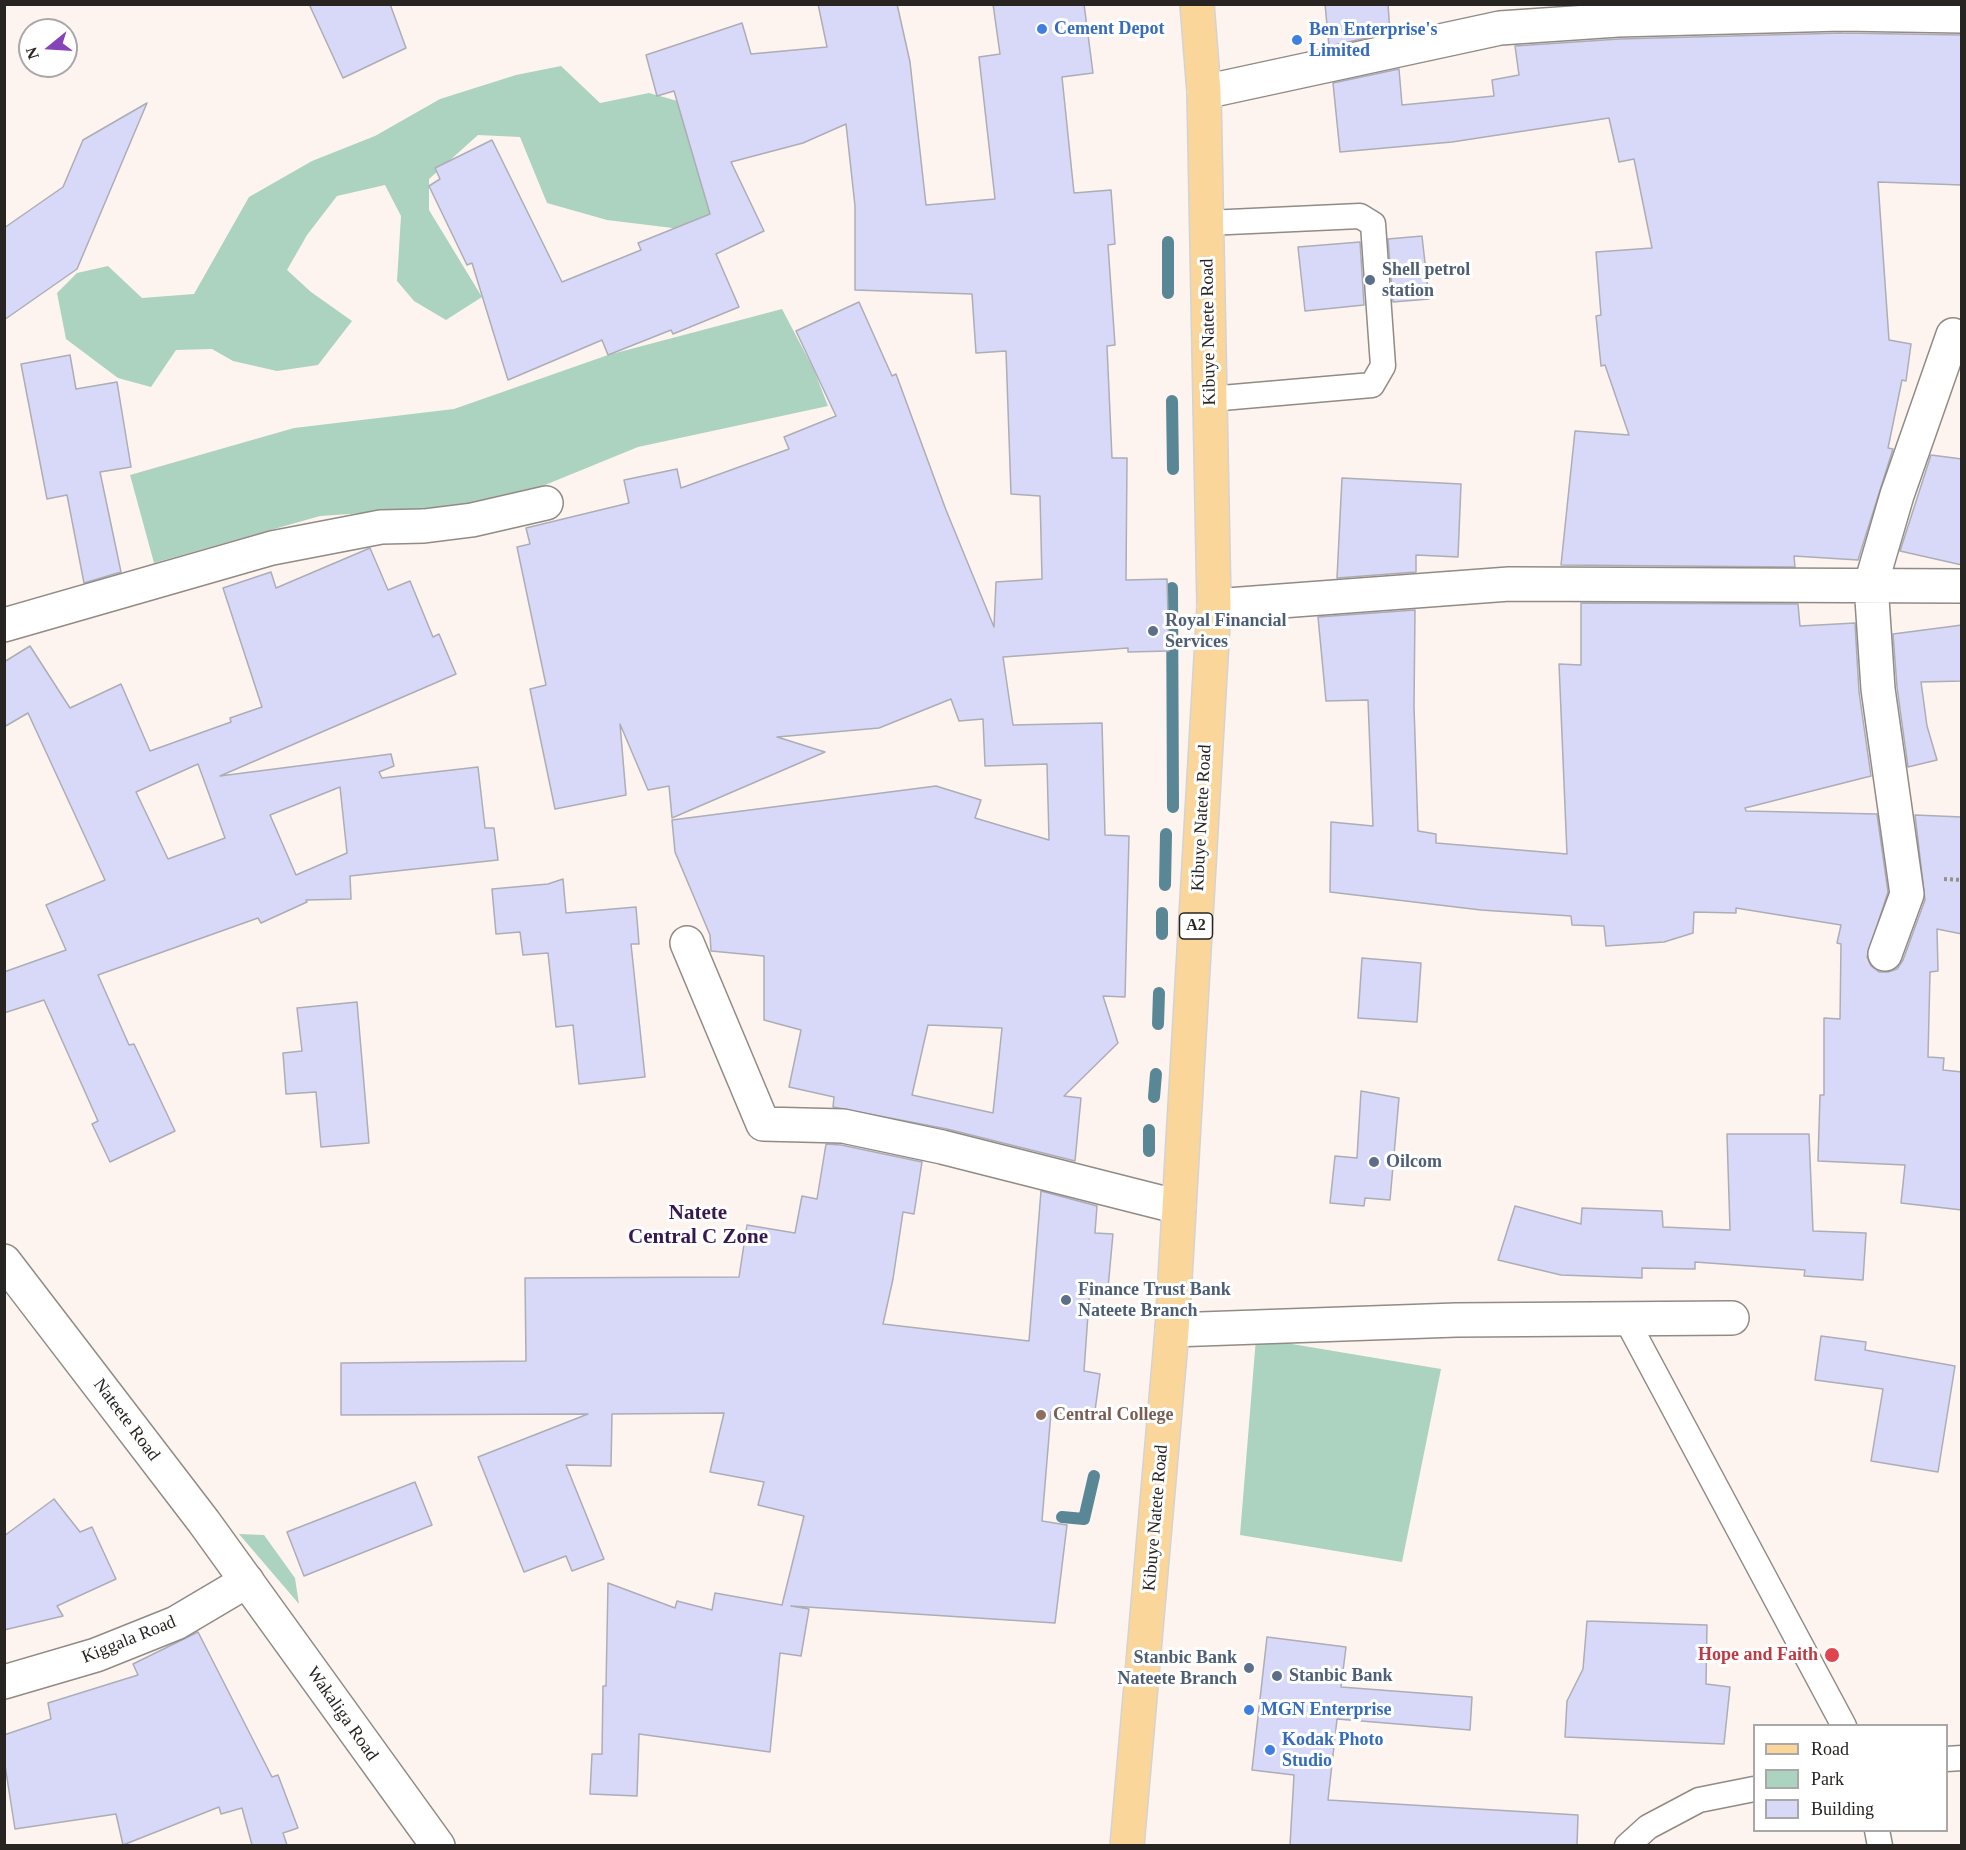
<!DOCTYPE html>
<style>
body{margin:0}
#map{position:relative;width:1966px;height:1850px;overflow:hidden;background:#fdf4ef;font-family:Georgia,serif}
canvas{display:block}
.frame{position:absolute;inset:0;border:6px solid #272422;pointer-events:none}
.legend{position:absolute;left:1753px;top:1724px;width:195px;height:108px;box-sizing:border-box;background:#fff;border:2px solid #a9a7a7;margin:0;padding:8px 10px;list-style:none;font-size:18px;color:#272422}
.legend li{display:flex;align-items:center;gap:12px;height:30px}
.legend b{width:30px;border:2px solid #a9a7a7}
.north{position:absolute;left:18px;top:18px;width:60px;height:60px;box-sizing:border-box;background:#fff;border:2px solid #a9a7a7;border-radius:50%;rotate:252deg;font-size:16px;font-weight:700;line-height:24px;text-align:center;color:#272422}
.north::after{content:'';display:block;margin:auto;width:21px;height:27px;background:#8644b9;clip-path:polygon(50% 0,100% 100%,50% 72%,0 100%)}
</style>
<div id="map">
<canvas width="1966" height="1850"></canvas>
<div class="frame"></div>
<ul class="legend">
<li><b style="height:8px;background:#fad69b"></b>Road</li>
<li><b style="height:16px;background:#abd3bf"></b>Park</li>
<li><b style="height:16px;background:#d8d9f9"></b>Building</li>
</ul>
<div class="north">N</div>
</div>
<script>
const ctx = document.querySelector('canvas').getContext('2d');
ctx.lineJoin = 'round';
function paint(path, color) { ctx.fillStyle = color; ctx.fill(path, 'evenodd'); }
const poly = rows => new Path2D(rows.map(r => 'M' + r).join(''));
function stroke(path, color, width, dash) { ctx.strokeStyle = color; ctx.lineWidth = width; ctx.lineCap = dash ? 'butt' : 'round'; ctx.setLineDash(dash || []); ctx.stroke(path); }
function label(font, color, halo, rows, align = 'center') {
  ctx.font = font + ' Georgia,serif'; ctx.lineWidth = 6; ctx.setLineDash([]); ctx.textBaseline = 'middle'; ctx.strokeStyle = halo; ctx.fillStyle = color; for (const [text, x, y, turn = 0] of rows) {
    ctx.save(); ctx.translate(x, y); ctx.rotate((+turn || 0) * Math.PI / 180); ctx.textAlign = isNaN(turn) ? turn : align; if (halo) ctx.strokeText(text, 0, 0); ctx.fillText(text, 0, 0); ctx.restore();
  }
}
const green = poly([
 [561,66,600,103,649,93,699,107,750,219,737,245,689,230,607,220,547,203,520,137,478,135,429,179,429,210,482,297,446,320,414,301,397,281,401,216,385,185,337,196,307,235,287,270,311,292,352,321,318,365,277,371,233,361,212,349,176,350,151,387,118,378,66,339,57,293,77,273,108,266,142,298,194,294,249,197,312,161,375,136,440,99,516,75],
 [782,309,814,370,828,406,638,447,518,496,448,514,380,512,320,516,154,563,130,475,294,428,454,409,608,355],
 [1256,1338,1441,1369,1402,1562,1240,1535],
 [239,1534,264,1535,295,1578,299,1604]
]);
const stream = poly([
 [1168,293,1168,242],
 [1172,401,1173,469],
 [1172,588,1173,807],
 [1165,885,1166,834],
 [1162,934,1162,913],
 [1158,1024,1159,993],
 [1154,1097,1156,1074],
 [1149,1151,1149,1130],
 [1062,1517,1084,1519,1094,1476]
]);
const building = poly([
 [309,4,390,4,406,48,343,78,309,4],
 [818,4,897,4,910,62,926,205,995,199,979,57,1000,54,993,4,1084,4,1093,73,1062,77,1074,193,1111,190,1115,244,1108,245,1115,345,1107,346,1112,458,1127,458,1126,580,1167,579,1169,651,1128,652,1128,648,1003,657,1013,725,1102,723,1105,835,1129,836,1125,997,1103,996,1118,1043,1064,1096,1081,1098,1075,1161,947,1129,833,1107,834,1097,789,1087,801,1030,764,1020,764,956,711,951,710,935,675,852,672,820,936,786,981,800,975,818,1049,840,1047,764,985,766,983,719,959,721,951,699,879,728,777,737,825,752,672,818,669,786,648,790,620,724,626,795,555,809,530,689,546,685,517,547,530,544,526,528,629,503,624,480,677,469,681,488,789,449,784,437,836,416,796,331,859,302,892,376,896,374,946,510,994,627,996,582,1042,579,1040,496,1011,494,1006,351,976,353,972,294,855,290,855,206,846,124,803,143,731,162,764,231,716,254,739,307,673,334,671,330,608,355,602,340,508,380,472,263,467,265,429,186,440,179,435,168,492,140,562,282,641,250,638,243,710,214,674,91,657,96,646,55,742,23,751,54,827,47,818,4],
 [928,1025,1002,1028,993,1113,912,1095,928,1025],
 [1325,4,1388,4,1390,33,1329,46,1325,4],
 [1842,33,1962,35,1962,185,1878,182,1889,340,1911,344,1906,381,1902,380,1888,448,1893,449,1858,560,1794,556,1795,567,1561,565,1575,431,1629,435,1605,365,1601,366,1596,316,1601,315,1596,252,1652,248,1634,159,1619,162,1609,118,1452,142,1340,152,1333,83,1399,69,1402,105,1494,96,1492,80,1519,75,1515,46,1619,39,1842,33],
 [147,103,77,269,4,320,4,228,63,187,83,140,147,103],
 [1422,236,1429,299,1393,302,1388,239,1422,236],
 [1360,242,1364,305,1305,311,1298,247,1360,242],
 [70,355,76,389,117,382,131,467,100,472,121,572,84,583,67,495,47,499,21,364,70,355],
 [1931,455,1962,459,1962,565,1900,551,1931,455],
 [1342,478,1461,484,1458,557,1416,555,1416,572,1337,578,1342,478],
 [370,548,388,590,410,581,433,637,439,634,456,674,220,776,391,754,394,766,379,772,382,778,478,767,485,828,494,828,498,860,350,876,351,899,306,900,307,902,261,923,258,918,98,975,129,1045,134,1044,175,1131,110,1162,92,1124,98,1121,44,1000,4,1013,4,972,66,950,46,905,105,880,28,713,4,727,4,662,30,646,70,708,121,684,150,751,231,722,230,718,262,707,223,588,271,572,276,588,370,548],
 [198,764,225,838,168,859,136,792,198,764],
 [340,787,347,853,296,875,270,815,340,787],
 [1581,603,1798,604,1800,626,1855,623,1859,692,1871,776,1745,808,1746,811,1877,814,1888,892,1867,957,1871,966,1879,972,1888,972,1897,969,1903,960,1925,900,1915,815,1962,817,1962,934,1937,929,1938,971,1930,972,1928,1057,1944,1058,1943,1070,1962,1072,1962,1210,1901,1203,1905,1165,1818,1161,1820,1095,1824,1095,1824,1018,1840,1019,1841,944,1837,943,1841,925,1736,908,1736,913,1694,912,1693,933,1664,942,1606,946,1604,926,1572,925,1571,916,1481,910,1330,892,1331,822,1373,826,1368,700,1326,701,1318,617,1415,610,1414,706,1418,831,1436,834,1436,843,1567,854,1559,664,1581,665,1581,603],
 [1962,625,1962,681,1921,682,1927,726,1937,760,1908,767,1897,687,1893,634,1962,625],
 [563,879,566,913,636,907,639,944,631,944,645,1077,579,1084,573,1025,556,1027,548,953,523,955,520,932,496,934,492,889,548,884,563,879],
 [1362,958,1421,963,1417,1022,1358,1018,1362,958],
 [357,1002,369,1143,321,1147,316,1092,286,1094,283,1053,302,1051,297,1008,357,1002],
 [1361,1091,1399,1098,1390,1200,1365,1198,1364,1206,1330,1203,1335,1156,1357,1158,1361,1091],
 [1727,1134,1809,1134,1813,1231,1866,1233,1863,1280,1804,1276,1805,1270,1695,1262,1695,1269,1642,1268,1642,1278,1561,1275,1498,1260,1515,1206,1581,1224,1582,1208,1662,1211,1663,1227,1730,1230,1727,1134],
 [826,1144,841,1145,922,1162,914,1214,903,1212,893,1279,883,1324,1029,1341,1041,1191,1097,1206,1095,1233,1113,1234,1108,1288,1090,1286,1084,1371,1100,1374,1094,1418,1051,1412,1042,1521,1067,1525,1055,1623,791,1606,809,1609,801,1656,780,1653,770,1752,639,1734,637,1796,590,1794,592,1754,602,1754,603,1686,606,1686,608,1583,675,1608,677,1601,712,1610,715,1593,782,1605,804,1516,758,1505,764,1482,710,1472,724,1413,612,1414,611,1466,566,1465,604,1559,572,1571,566,1556,524,1572,478,1457,588,1414,341,1415,341,1363,526,1361,525,1278,739,1277,747,1225,795,1233,802,1196,817,1199,826,1144],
 [1821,1336,1866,1342,1865,1350,1955,1366,1938,1472,1871,1461,1883,1389,1815,1380,1821,1336],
 [415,1482,432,1525,304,1576,287,1532,415,1482],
 [54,1499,80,1532,92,1527,116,1579,57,1606,63,1616,4,1630,4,1536,54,1499],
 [1587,1621,1707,1625,1706,1684,1730,1687,1724,1744,1565,1737,1567,1701,1583,1669,1587,1621],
 [198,1632,272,1777,278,1775,298,1828,283,1833,287,1845,252,1845,242,1808,221,1814,219,1807,123,1845,116,1814,15,1829,4,1759,4,1735,51,1719,48,1703,138,1675,133,1664,198,1632],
 [1267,1637,1346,1647,1341,1687,1472,1697,1470,1730,1337,1719,1328,1800,1578,1815,1577,1845,1290,1845,1294,1775,1252,1770,1267,1637]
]);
const path = poly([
 [1944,879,1962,880]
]);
const service = poly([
 [1207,223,1360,216,1373,224,1383,366,1372,385,1210,399],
 [1626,1319,1844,1726],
 [1946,1759,1962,1758],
 [1877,1830,1880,1846],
 [1627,1846,1648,1827,1699,1800,1754,1789]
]);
const minor = poly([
 [1204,92,1500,28,1618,20,1842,14,1962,16],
 [1214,606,1509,584,1962,586],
 [4,625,272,548,381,527,424,526,472,520,546,503],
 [687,943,763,1124,843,1126,942,1147,1179,1207],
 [1885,954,1907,894,1878,689,1871,584,1897,495,1953,335],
 [1172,1330,1456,1320,1732,1318]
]);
const tertiary = poly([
 [4,1682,96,1655,176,1623,247,1581]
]);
const secondary = poly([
 [4,1261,204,1522,438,1846]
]);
const primary = poly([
 [1127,1846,1172,1330,1214,606,1204,92,1197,4]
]);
const markers = [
 [1042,29,6,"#3f7fe0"],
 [1297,40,6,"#3f7fe0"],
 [1370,280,6,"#5c6f8a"],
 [1153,631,6,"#5c6f8a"],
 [1374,1162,6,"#5c6f8a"],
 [1066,1300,6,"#5c6f8a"],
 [1041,1415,6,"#8d6e63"],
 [1832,1655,8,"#e0444e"],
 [1249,1668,6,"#5c6f8a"],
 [1277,1676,6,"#5c6f8a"],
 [1249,1710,6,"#3f7fe0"],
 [1270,1750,6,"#3f7fe0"]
];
const shields = [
 [1196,926,33]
];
const shieldNames = [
 ["A2",1196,926]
];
const shopNames = [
 ["Cement Depot",1054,29],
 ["Ben Enterprise's",1309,30],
 ["Limited",1309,51],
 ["MGN Enterprise",1261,1710],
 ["Kodak Photo",1282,1740],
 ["Studio",1282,1761]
];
const serviceNames = [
 ["Shell petrol",1382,270],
 ["station",1382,291],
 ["Royal Financial",1165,621],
 ["Services",1165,642],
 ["Oilcom",1386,1162],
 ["Finance Trust Bank",1078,1290],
 ["Nateete Branch",1078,1311],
 ["Stanbic Bank",1237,1658,"right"],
 ["Nateete Branch",1237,1679,"right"],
 ["Stanbic Bank",1289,1676]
];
const streetNames = [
 ["Kibuye Natete Road",1209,332,-91],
 ["Kibuye Natete Road",1202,818,-87],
 ["Nateete Road",126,1420,53],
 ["Kibuye Natete Road",1156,1518,-85],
 ["Kiggala Road",129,1640,-22],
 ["Wakaliga Road",342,1714,55]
];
const educationNames = [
 ["Central College",1053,1415]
];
const healthNames = [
 ["Hope and Faith",1818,1655]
];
const quarterNames = [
 ["Natete",698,1214],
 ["Central C Zone",698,1238]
];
paint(green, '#abd3bf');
stroke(stream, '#5a8796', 12);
paint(building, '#d8d9f9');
stroke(building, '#acadb5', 1.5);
stroke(service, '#918a85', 27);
stroke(minor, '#918a85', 36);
stroke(tertiary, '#918a85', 36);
stroke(secondary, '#918a85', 36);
stroke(primary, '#d4d3d3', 36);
stroke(path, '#96908c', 4, [3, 3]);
stroke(service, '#fff', 24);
stroke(minor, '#fff', 33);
stroke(tertiary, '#fff', 33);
stroke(secondary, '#fff', 33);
stroke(primary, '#fad69b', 33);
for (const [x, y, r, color] of markers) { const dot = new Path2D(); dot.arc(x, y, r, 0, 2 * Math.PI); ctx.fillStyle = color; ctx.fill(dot); stroke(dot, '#fff', 2); }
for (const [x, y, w] of shields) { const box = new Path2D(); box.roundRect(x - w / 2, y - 13, w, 26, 4.5); ctx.fillStyle = '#fff'; ctx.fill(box); stroke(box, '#272422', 1.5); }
label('bold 16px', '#272422', null, shieldNames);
label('bold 18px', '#366cbe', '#fff', shopNames, 'left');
label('bold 18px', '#4e5e75', '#fff', serviceNames, 'left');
label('18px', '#272422', '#fff', streetNames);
label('bold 18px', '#785e54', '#fff', educationNames, 'left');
label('bold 18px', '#be3a42', '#fff', healthNames, 'right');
label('bold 21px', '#37184f', '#fff', quarterNames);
</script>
